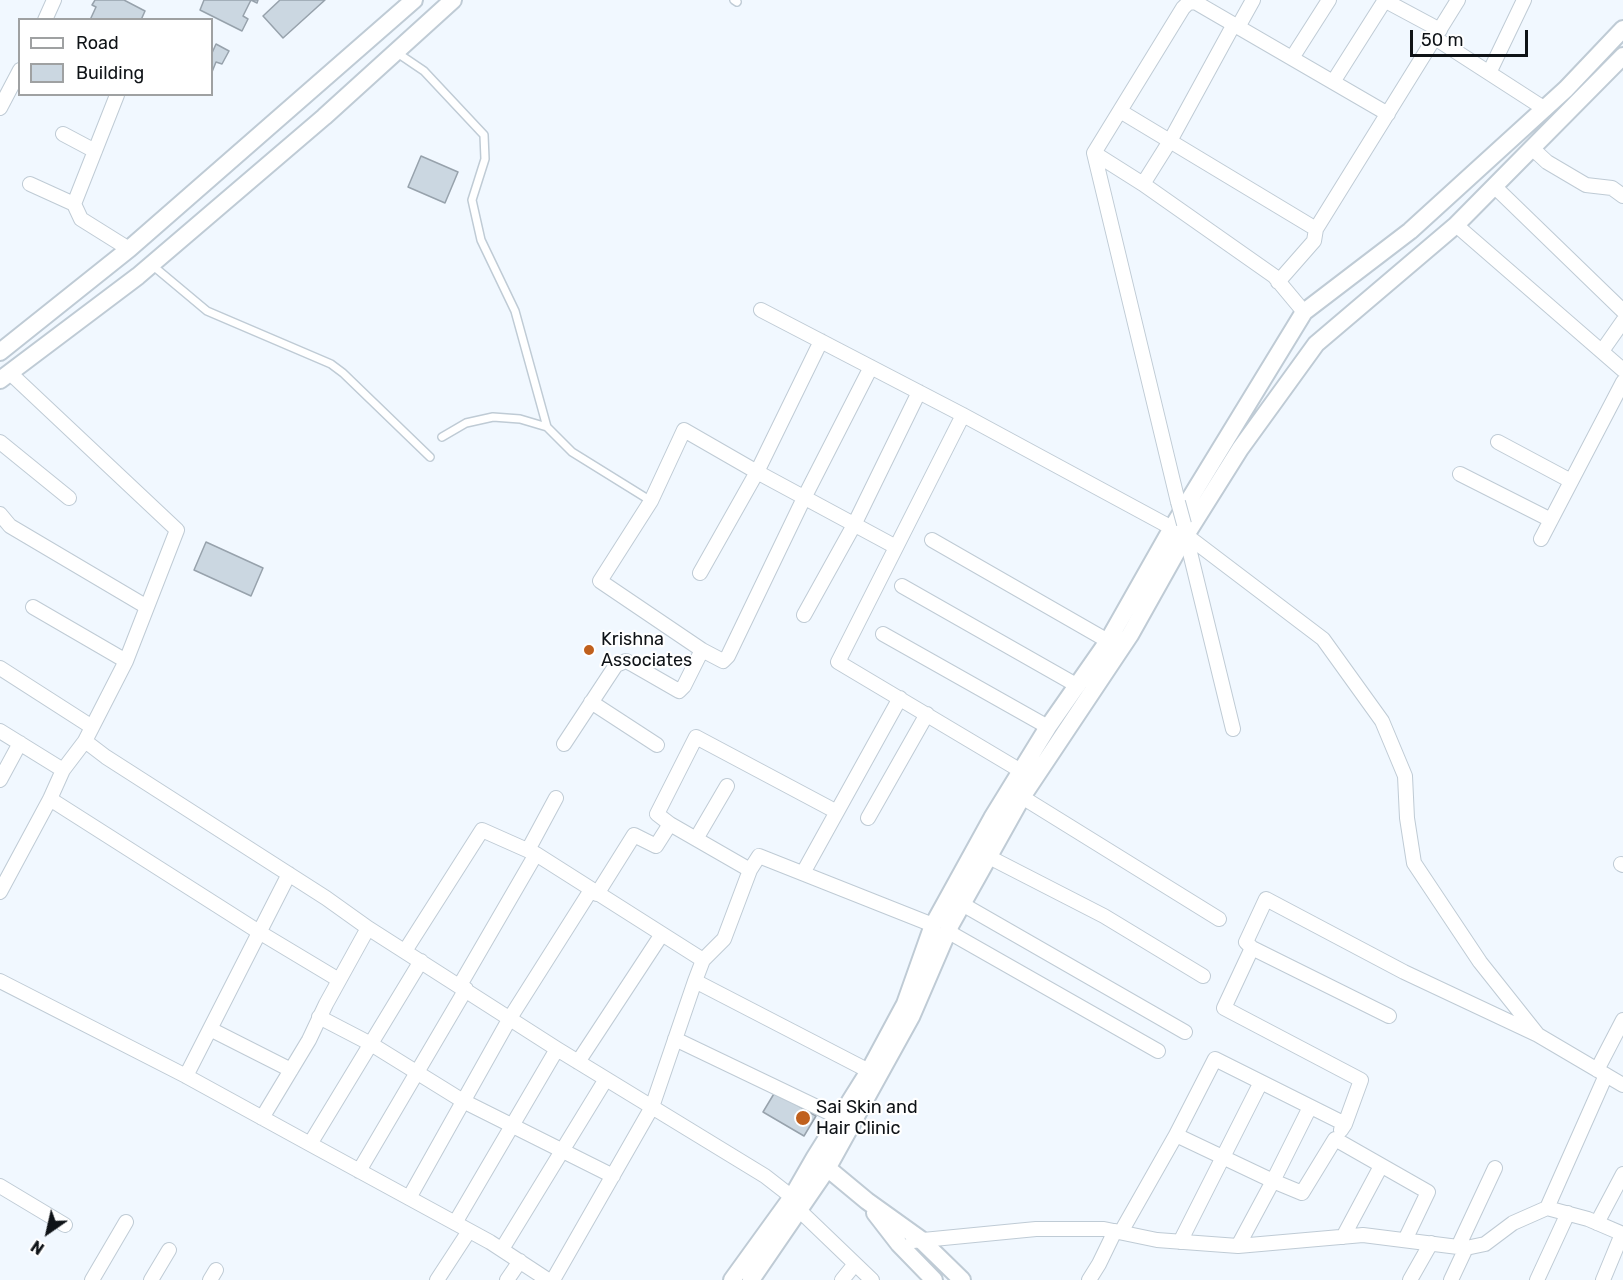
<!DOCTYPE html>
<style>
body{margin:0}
#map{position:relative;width:1623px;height:1280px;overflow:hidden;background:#f1f8ff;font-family:Rubik,sans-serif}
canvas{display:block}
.legend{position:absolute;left:18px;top:18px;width:195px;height:78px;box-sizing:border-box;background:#fff;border:2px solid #9fa1a2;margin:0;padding:8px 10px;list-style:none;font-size:18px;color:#0f1317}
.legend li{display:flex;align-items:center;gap:12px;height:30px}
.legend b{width:30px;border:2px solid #9fa1a2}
.north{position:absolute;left:18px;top:1202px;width:60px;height:60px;-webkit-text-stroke:4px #fff;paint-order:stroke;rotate:214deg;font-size:16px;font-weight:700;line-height:24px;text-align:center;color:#0f1317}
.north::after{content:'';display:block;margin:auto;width:21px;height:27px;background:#0f1317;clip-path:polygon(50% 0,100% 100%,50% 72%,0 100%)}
.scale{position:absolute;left:1410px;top:30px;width:118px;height:27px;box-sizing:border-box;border:3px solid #0f1317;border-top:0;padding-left:8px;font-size:18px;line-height:21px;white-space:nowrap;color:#0f1317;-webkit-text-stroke:4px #fff;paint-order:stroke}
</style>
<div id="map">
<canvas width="1623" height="1280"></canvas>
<ul class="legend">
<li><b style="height:8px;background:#fff"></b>Road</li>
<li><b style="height:16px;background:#cbd7e1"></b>Building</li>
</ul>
<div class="north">N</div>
<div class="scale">50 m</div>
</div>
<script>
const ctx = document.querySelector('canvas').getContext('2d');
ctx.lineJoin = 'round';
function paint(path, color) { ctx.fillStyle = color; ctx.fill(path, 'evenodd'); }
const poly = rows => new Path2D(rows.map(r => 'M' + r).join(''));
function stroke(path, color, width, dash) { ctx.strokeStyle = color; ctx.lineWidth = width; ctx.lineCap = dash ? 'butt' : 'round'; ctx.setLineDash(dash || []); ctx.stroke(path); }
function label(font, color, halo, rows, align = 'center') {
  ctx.font = font + ' Rubik,sans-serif'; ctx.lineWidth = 4.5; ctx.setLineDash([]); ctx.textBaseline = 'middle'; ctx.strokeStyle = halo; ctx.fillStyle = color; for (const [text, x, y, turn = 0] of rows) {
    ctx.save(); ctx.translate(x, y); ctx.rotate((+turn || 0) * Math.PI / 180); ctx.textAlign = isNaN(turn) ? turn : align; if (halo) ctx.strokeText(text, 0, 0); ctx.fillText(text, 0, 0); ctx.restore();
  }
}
const building = poly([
 [95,0,124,0,145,11,141,20,90,20,96,7,92,5,95,0],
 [204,0,258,0,257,3,251,0,243,16,248,19,242,31,200,10,204,0],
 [280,0,325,0,283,38,263,16,280,0],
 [216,44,229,51,222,64,216,62,212,72,212,53,216,44],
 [421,156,458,172,445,203,408,187,421,156],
 [206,542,263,568,251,596,194,570,206,542],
 [775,1092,816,1116,804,1136,763,1112,775,1092]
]);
const service = poly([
 [734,0,737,2],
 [396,52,424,71,484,135,485,159,472,200,481,240,515,311,547,427,572,452,651,501],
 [152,265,207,311,331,364,343,373,430,457],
 [442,437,466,423,493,417,520,419,547,427]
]);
const minor = poly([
 [1384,0,1440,30],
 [45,20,54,0],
 [1238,27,1253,0],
 [1435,38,1545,109],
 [1292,58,1329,0],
 [1489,73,1524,0],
 [1333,82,1385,0],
 [117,95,74,204,81,219,129,249],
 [0,108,20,70],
 [1120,111,1316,229,1314,241,1278,282],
 [63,134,95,151],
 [1533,149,1547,162,1586,185,1612,188,1623,196],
 [1094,153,1183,8,1188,3,1195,2,1388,114],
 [30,184,74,204],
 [1143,184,1170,141,1234,24],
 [1495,187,1623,311],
 [1456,225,1623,370],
 [1316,229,1458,0],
 [761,310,963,415,1172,528],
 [821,341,757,472,896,547],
 [1602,351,1623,321],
 [10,373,177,530,126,661,85,741,63,770],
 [963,415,838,662,1021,771],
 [0,442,69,498],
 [1498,442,1571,481],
 [1460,474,1551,520],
 [1178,502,1094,153,1143,184,1274,276,1304,312],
 [0,514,10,526,147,607],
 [1185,532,1233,729],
 [1186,535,1323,639,1382,721,1405,776,1407,818,1414,863,1480,962,1538,1035],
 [1541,539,1623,382],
 [932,540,1108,641],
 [700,573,757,472,684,430,651,501,600,581,702,650,723,661,728,656,804,498,871,367],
 [902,586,1078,686],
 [33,607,126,661],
 [804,615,854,525,919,392],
 [883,634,1048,727],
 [0,668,92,727],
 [591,702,657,745],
 [0,731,63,770,50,799,0,892],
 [85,741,106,757,326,898,368,928,326,1004,309,1040,262,1118],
 [564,744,616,665,626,661,632,664,679,691,684,686,702,650],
 [0,780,20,743],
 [1022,797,1219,919],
 [50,799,259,932,339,980],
 [868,818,927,714],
 [670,824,657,814,696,737,837,812],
 [696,839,727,786],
 [528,850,556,798],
 [989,857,1104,916,1203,976],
 [1621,864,1623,865],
 [803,873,900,698],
 [597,894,634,835,656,846,670,824,750,870,759,856,933,925],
 [962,904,1185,1032],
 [368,928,557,1049,765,1176,792,1197],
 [947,931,1158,1051],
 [662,934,703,960,695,981,869,1071],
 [1252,948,1246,942,1266,899,1404,972,1538,1035,1623,1085],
 [405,951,482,830,536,854],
 [703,960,724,939,750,870],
 [0,981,186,1076,310,1144,490,1242,548,1280],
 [460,985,536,854,662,934,578,1062],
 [319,1017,371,1044,463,1101,613,1176],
 [210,1029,291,1070],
 [675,1039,840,1118],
 [1597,1070,1623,1020],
 [186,1076,289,874],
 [1310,1107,1273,1181,1302,1193,1335,1139,1428,1192,1405,1240],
 [1345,1124,1361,1080,1224,1008,1252,948,1389,1016],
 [1176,1135,1215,1059,1345,1124,1341,1130],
 [310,1144,421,961],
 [359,1171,466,989],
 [0,1186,65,1225],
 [409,1198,510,1018,591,890],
 [1547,1208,1606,1075],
 [799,1210,872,1280],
 [455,1223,557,1049],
 [1597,1223,1623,1174],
 [1121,1232,1176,1135,1273,1181,1238,1246],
 [1343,1237,1381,1166],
 [913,1241,1036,1229,1104,1229,1157,1240,1238,1246,1363,1235,1466,1248,1485,1244,1513,1223,1547,1208,1588,1219,1623,1234],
 [1180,1242,1261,1082],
 [1458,1247,1495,1168],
 [502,1249,606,1079],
 [92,1280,126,1222],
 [151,1280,169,1250],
 [210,1280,216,1270],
 [437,1280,469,1231],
 [507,1280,520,1261],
 [553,1280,652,1107,695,981],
 [842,1280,855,1264],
 [1089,1280,1099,1264,1115,1231],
 [1410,1280,1431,1243],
 [1451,1280,1466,1248],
 [1537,1280,1568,1213],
 [1603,1280,1622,1234]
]);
const tertiary = poly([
 [0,352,129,249,414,0],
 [0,380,138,276,324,117,453,0],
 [820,1162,867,1201,920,1239,962,1280],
 [875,1213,899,1244,934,1280],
 [732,1280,792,1197,815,1157,869,1071,905,1004,933,925,992,818,1048,727,1108,641,1172,528,1304,312,1410,231,1566,89,1623,29],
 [751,1280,827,1169,911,1017,951,924,1022,797,1130,635,1186,535,1240,449,1316,344,1456,225,1623,56]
]);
const minorBridge = poly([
 [1178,502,1184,524]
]);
const markers = [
 [589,650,6,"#c0601d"],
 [803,1118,8,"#c0601d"]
];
const poiNames = [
 ["Krishna",601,640],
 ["Associates",601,661],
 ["Sai Skin and",816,1108],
 ["Hair Clinic",816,1129]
];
paint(building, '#cbd7e1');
stroke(building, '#97a2ac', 1.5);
stroke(service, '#bfcbd5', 10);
stroke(minor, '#bfcbd5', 16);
stroke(tertiary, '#bfcbd5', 20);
stroke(service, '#fff', 7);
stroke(minor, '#fff', 14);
stroke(tertiary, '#fff', 16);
stroke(minorBridge, '#bfcbd5', 16, []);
stroke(minorBridge, '#fff', 14);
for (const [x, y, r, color] of markers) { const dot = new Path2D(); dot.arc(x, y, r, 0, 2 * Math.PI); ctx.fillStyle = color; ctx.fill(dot); stroke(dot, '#fff', 2); }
label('18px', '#0f1317', '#fff', poiNames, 'left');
</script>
